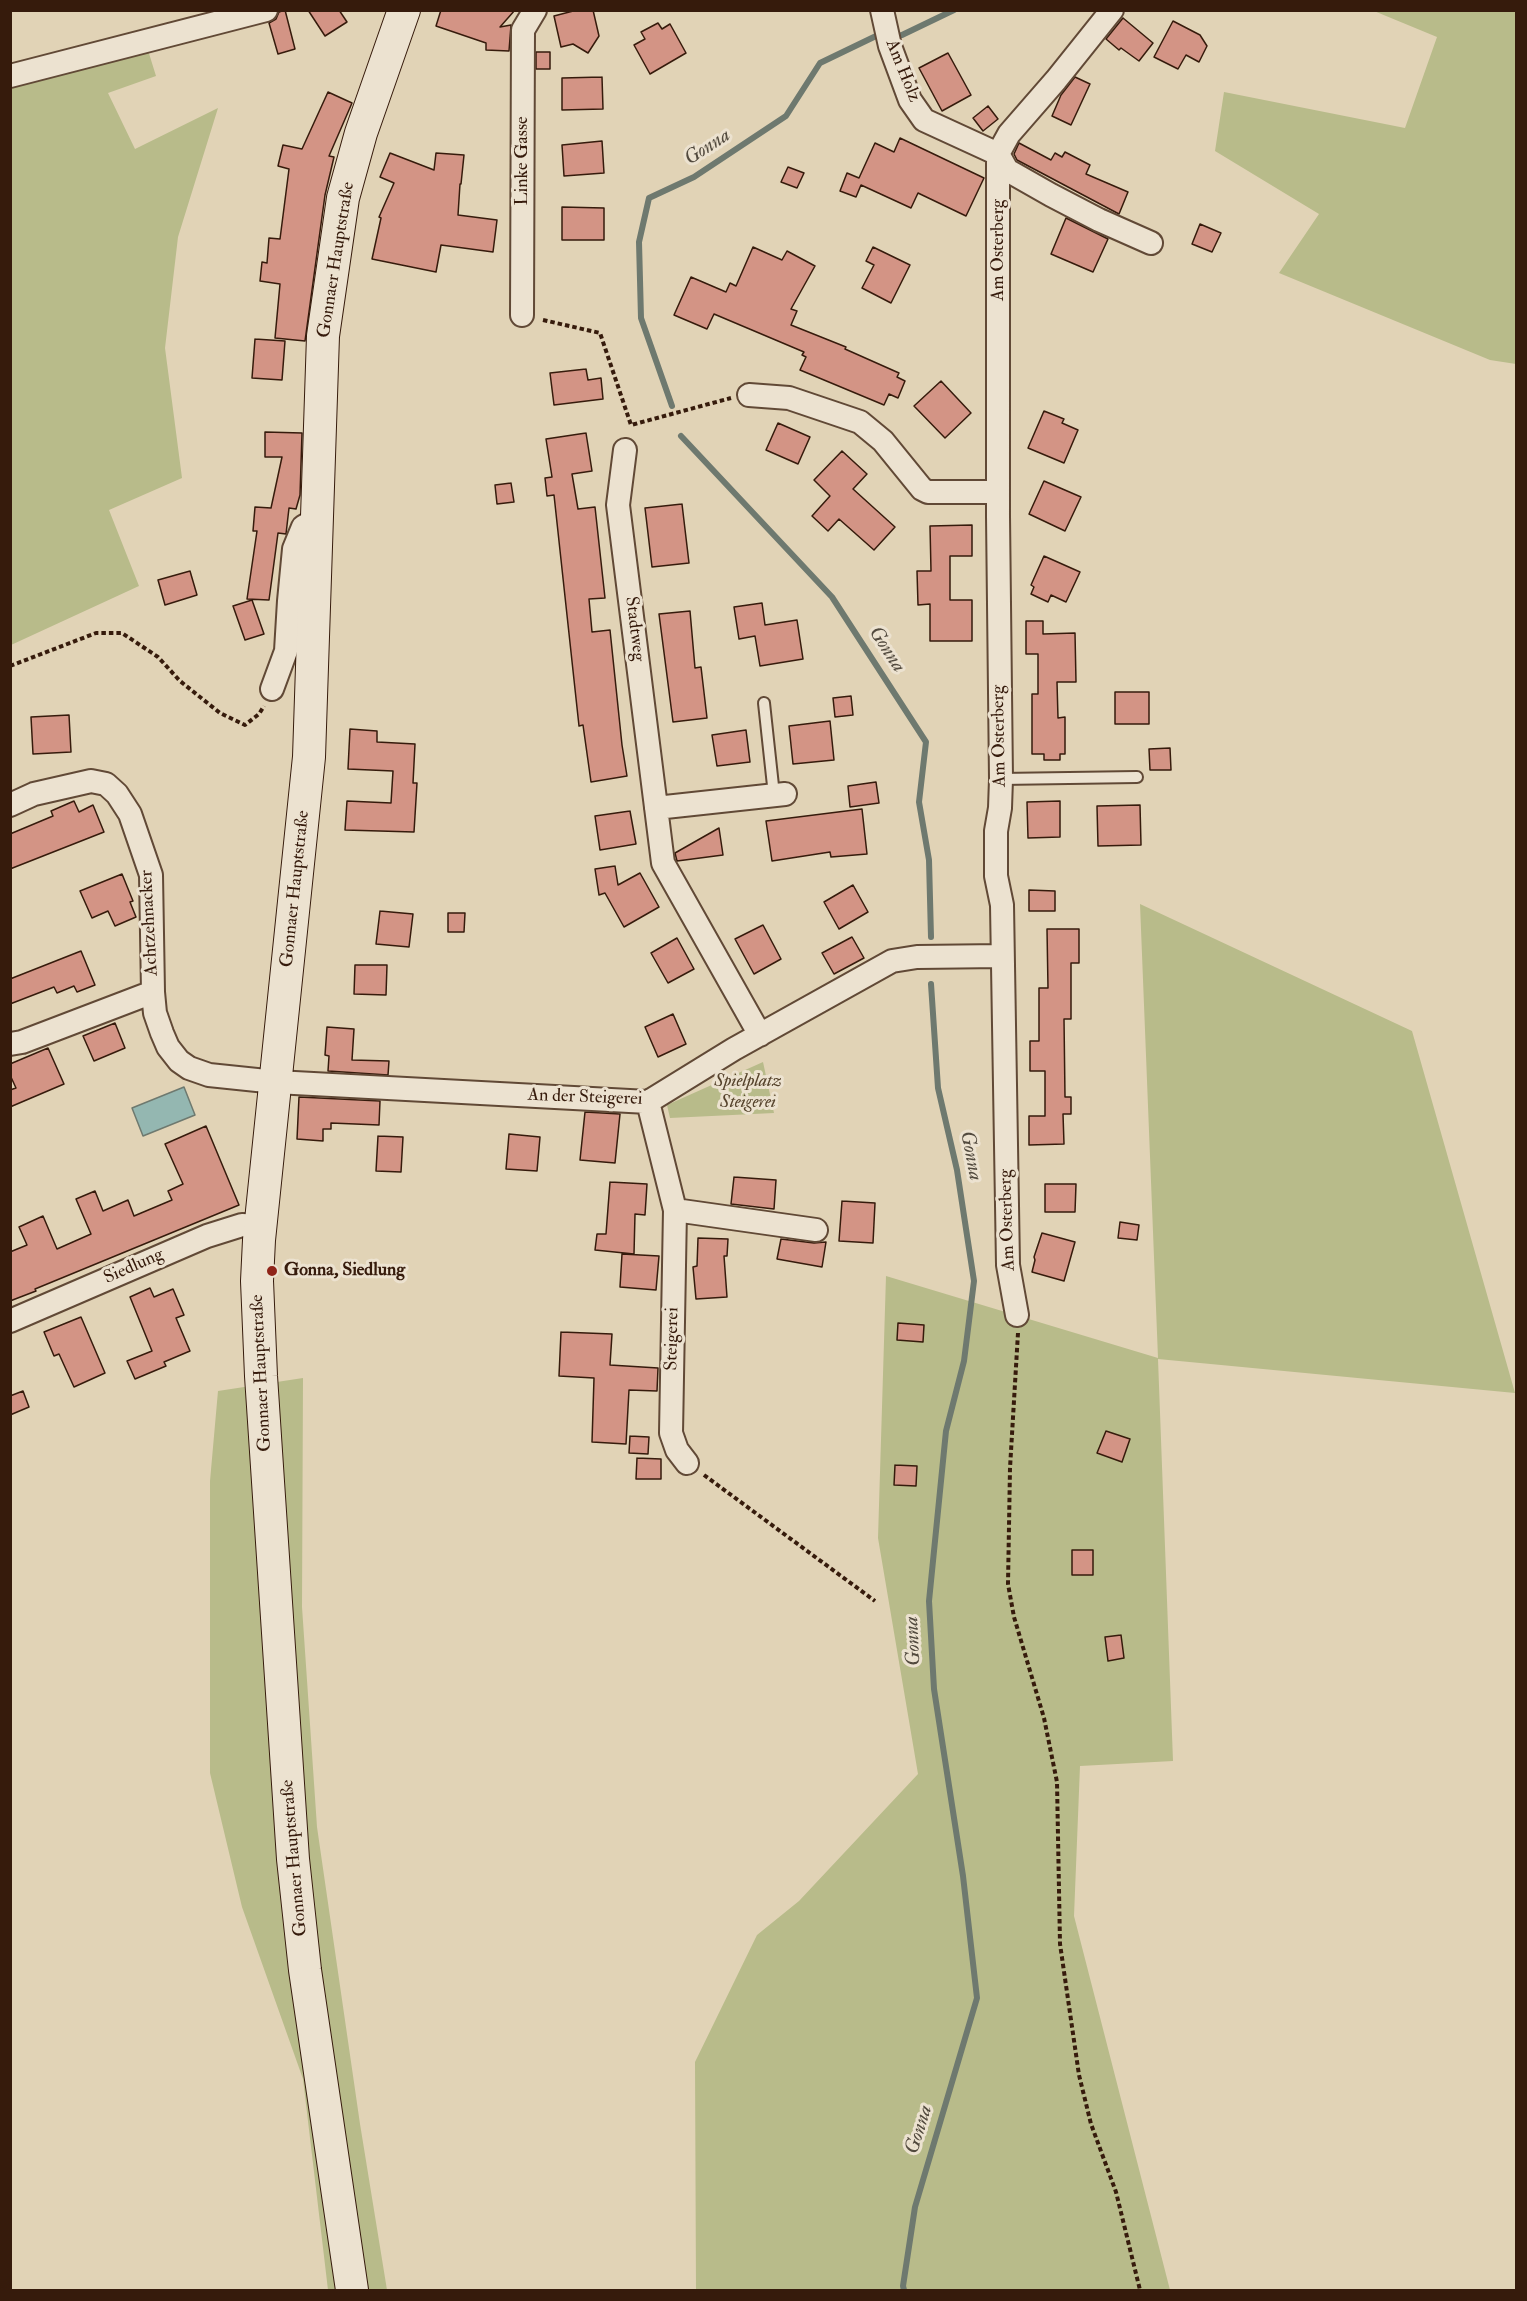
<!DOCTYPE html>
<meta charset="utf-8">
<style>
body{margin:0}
#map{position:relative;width:1527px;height:2301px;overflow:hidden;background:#e1d3b6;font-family:"IM FELL Double Pica",serif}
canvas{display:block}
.frame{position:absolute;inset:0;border:12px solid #361b0c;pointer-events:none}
</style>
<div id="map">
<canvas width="1527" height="2301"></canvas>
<div class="frame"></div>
</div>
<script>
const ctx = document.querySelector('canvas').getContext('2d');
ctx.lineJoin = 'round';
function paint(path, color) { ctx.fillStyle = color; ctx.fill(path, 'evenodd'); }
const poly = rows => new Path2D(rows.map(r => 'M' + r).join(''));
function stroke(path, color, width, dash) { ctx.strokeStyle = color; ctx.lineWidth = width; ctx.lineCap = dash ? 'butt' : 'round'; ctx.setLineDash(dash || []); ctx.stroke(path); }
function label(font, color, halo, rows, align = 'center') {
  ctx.font = font + ' "IM FELL Double Pica",serif'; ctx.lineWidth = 6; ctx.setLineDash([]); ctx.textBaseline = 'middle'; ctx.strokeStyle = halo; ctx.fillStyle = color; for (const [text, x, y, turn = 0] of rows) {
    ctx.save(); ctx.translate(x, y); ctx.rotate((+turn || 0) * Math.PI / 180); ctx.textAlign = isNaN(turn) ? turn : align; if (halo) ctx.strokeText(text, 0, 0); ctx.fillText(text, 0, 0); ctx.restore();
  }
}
const green = poly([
 [1374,11,1516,11,1516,364,1490,360,1279,273,1319,214,1215,151,1224,92,1405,128,1437,37],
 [147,47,156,76,108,93,135,149,218,108,178,237,165,348,182,478,109,510,139,586,11,645,10,84],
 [1140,904,1412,1031,1515,1393,1158,1359,1173,1761,1080,1766,1074,1916,1170,2290,696,2290,695,2062,757,1935,799,1901,918,1774,878,1538,886,1276,1158,1358],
 [763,1062,774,1113,670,1118,667,1105],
 [303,1378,302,1607,317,1827,360,2124,387,2290,328,2290,303,2079,242,1907,210,1773,210,1481,218,1391]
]);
const water = poly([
 [184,1087,195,1115,143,1136,132,1108,184,1087]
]);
const stream = poly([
 [672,406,641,318,639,242,649,198,694,177,786,116,820,63,876,36,902,35,954,10],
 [681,436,832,597,926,742,919,802,929,860,931,937],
 [904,2290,903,2286,915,2207,977,1998,963,1876,934,1689,929,1601,946,1431,964,1361,974,1281,957,1170,938,1088,931,984]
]);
const building = poly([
 [285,10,295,49,278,54,269,23,276,19,279,12,285,10],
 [308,10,339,10,347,22,325,36,308,10],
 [441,10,515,10,500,27,511,25,509,51,486,50,486,43,436,26,441,10],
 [577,10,593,10,599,36,588,53,573,44,561,47,554,16,577,10],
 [1123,18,1153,43,1139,61,1121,48,1119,50,1106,39,1123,18],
 [1173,21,1200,35,1207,46,1199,62,1186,55,1178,69,1154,57,1173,21],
 [658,23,662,29,670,24,686,53,650,74,634,45,645,39,641,32,658,23],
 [536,52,550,52,550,69,536,69,536,52],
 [948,53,971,95,942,111,919,68,948,53],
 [602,77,603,109,562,110,562,78,602,77],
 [1075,77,1090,84,1071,125,1052,116,1061,95,1075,77],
 [328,92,352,103,329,156,334,157,325,195,305,341,275,338,280,284,260,281,262,262,267,263,269,238,280,239,289,169,278,166,283,145,302,149,328,92],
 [988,106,998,119,983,131,973,118,988,106],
 [900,138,984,178,966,216,918,193,911,208,861,185,856,197,840,191,847,173,859,178,875,143,894,152,900,138],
 [602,141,604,173,564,176,562,145,602,141],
 [1019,143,1051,160,1055,153,1062,157,1065,152,1090,165,1086,174,1128,192,1119,214,1017,160,1014,154,1019,143],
 [390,153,434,170,436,153,464,155,461,184,460,184,458,215,497,220,493,252,441,245,436,272,372,259,381,218,379,217,394,183,380,177,390,153],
 [788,167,804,173,797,188,781,182,788,167],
 [562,207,604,208,604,240,562,240,562,207],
 [1066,218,1108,239,1093,272,1051,254,1066,218],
 [1200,224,1221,233,1212,252,1192,244,1200,224],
 [753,247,782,260,787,251,815,266,791,309,797,311,791,325,846,347,845,349,899,373,897,377,905,381,898,398,889,394,884,405,800,370,806,357,802,355,804,352,714,314,707,329,674,315,691,277,726,292,730,283,736,286,753,247],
 [873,247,910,265,891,303,862,288,874,265,866,261,873,247],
 [255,339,285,341,282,380,252,378,255,339],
 [586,369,588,380,601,378,603,399,554,405,550,373,586,369],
 [941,381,971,413,945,438,914,406,941,381],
 [1044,411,1064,419,1062,423,1078,430,1064,463,1028,448,1044,411],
 [778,423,810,437,798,464,766,450,778,423],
 [265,432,302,433,300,495,296,509,289,508,286,534,278,533,269,600,247,599,257,531,253,531,255,507,271,508,282,457,265,457,265,432],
 [586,433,592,471,572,474,578,509,595,507,605,598,589,599,592,632,610,630,622,745,627,776,591,782,583,725,579,726,554,495,547,496,545,478,552,477,546,439,586,433],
 [842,451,867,474,853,489,895,527,874,550,839,519,828,531,812,516,830,496,814,480,842,451],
 [1044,481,1081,497,1065,531,1029,514,1044,481],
 [511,483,514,502,497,504,495,485,511,483],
 [682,504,689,563,652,567,645,508,682,504],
 [972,525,972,556,950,556,950,600,972,600,972,641,930,641,930,604,918,605,917,571,931,571,930,526,972,525],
 [1044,556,1080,572,1066,602,1051,595,1048,602,1031,594,1034,587,1031,585,1044,556],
 [190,571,197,595,165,605,158,580,190,571],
 [252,600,264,634,245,640,233,606,252,600],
 [762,603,765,625,797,620,803,659,760,666,755,636,739,639,734,607,762,603],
 [690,611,695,668,701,667,707,718,673,722,659,614,690,611],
 [1026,621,1043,621,1043,634,1075,633,1076,682,1057,682,1058,718,1065,717,1065,754,1060,754,1060,760,1044,760,1044,754,1032,754,1032,694,1038,694,1038,654,1026,654,1026,621],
 [1115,692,1149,692,1149,724,1115,724,1115,692],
 [851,696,853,715,835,717,833,698,851,696],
 [69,715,71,752,33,754,31,717,69,715],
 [830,721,834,760,793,764,789,726,830,721],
 [350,729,377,731,377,742,415,744,413,783,417,783,414,832,345,830,347,801,391,803,393,771,348,769,350,729],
 [746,730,750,762,717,766,712,735,746,730],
 [1170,748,1171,770,1150,770,1149,749,1170,748],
 [876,782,879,803,850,807,848,786,876,782],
 [74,801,79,812,93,805,104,832,10,869,10,834,53,816,51,811,74,801],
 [1060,801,1060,837,1028,838,1027,802,1060,801],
 [1140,805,1141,845,1098,846,1097,806,1140,805],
 [862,809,867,854,831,857,830,852,772,861,766,821,862,809],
 [630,811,636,844,600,850,595,816,630,811],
 [719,828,723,855,677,861,675,853,719,828],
 [615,866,618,885,640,873,659,907,624,927,605,893,599,895,595,869,615,866],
 [122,874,133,901,130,902,136,917,115,926,108,911,92,918,80,891,122,874],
 [853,885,868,912,839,929,824,902,853,885],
 [1029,890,1055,891,1055,911,1029,911,1029,890],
 [380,911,413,914,409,947,376,944,380,911],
 [448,913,465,913,464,932,448,932,448,913],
 [763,925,781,959,754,974,735,939,763,925],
 [1047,929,1079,929,1079,963,1071,963,1071,1019,1064,1019,1065,1097,1071,1097,1071,1114,1063,1114,1064,1144,1029,1145,1029,1116,1045,1116,1045,1071,1030,1071,1030,1041,1039,1041,1039,988,1048,988,1047,929],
 [852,937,864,958,834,974,822,953,852,937],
 [677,938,694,969,668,983,651,953,677,938],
 [81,951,95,985,77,992,74,986,57,993,54,987,10,1004,10,979,81,951],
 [355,965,387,965,386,995,354,994,355,965],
 [673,1014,686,1044,658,1057,645,1027,673,1014],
 [115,1023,125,1048,94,1061,83,1036,115,1023],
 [327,1027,354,1029,352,1060,389,1061,388,1075,328,1071,329,1056,325,1055,327,1027],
 [48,1048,64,1084,10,1107,10,1090,16,1088,10,1075,10,1064,48,1048],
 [299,1097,380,1101,379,1125,331,1123,331,1129,323,1129,323,1141,297,1139,299,1097],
 [585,1112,620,1114,615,1163,580,1160,585,1112],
 [206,1126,239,1205,35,1289,36,1291,10,1301,10,1252,27,1245,19,1227,43,1216,57,1249,91,1234,76,1199,95,1191,103,1211,128,1200,134,1216,172,1200,168,1191,183,1184,165,1144,206,1126],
 [509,1134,540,1137,537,1171,506,1169,509,1134],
 [378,1136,403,1137,401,1172,376,1171,378,1136],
 [734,1177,776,1180,774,1209,731,1204,734,1177],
 [610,1182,647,1184,645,1215,635,1214,634,1254,595,1250,597,1234,606,1234,610,1182],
 [1045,1184,1076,1184,1075,1212,1045,1212,1045,1184],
 [842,1201,875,1203,873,1243,839,1241,842,1201],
 [1120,1222,1139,1225,1137,1240,1118,1238,1120,1222],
 [1042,1233,1075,1242,1064,1281,1032,1272,1035,1260,1034,1257,1042,1233],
 [698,1238,728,1239,727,1256,724,1256,727,1297,696,1299,693,1267,697,1266,698,1238],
 [781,1239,814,1243,826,1242,822,1267,777,1259,781,1239],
 [622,1254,659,1256,656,1290,620,1287,622,1254],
 [150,1288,154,1297,173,1289,184,1315,176,1318,190,1351,164,1362,166,1366,135,1379,127,1361,152,1351,130,1297,150,1288],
 [81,1317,105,1373,74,1387,59,1354,54,1356,44,1332,81,1317],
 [898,1323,924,1325,923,1342,897,1340,898,1323],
 [561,1332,612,1334,610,1365,658,1368,657,1391,629,1390,626,1444,592,1442,594,1378,559,1376,561,1332],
 [23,1391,29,1407,10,1415,10,1396,23,1391],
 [1106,1431,1130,1439,1122,1462,1097,1453,1106,1431],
 [630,1436,649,1437,648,1454,629,1453,630,1436],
 [637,1458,661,1459,661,1479,636,1479,637,1458],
 [895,1465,917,1466,916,1486,894,1485,895,1465],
 [1072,1550,1093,1550,1093,1575,1072,1575,1072,1550],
 [1121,1635,1124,1658,1108,1661,1105,1637,1121,1635]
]);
const path = poly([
 [543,320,600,333,631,425,731,398],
 [10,666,96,633,122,633,158,657,180,681,220,713,245,725,259,714,264,706],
 [1018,1333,1010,1468,1008,1584,1014,1617,1044,1718,1057,1782,1060,1944,1079,2075,1091,2124,1116,2192,1140,2290],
 [704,1475,875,1601]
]);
const lane = poly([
 [764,703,774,795],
 [1001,779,1137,777]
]);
const street = poly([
 [882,10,890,46,910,100,924,120,998,154,1007,170,1051,195,1099,220,1151,243],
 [10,76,266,10],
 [522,315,523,30,535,10],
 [749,395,789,398,860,422,883,441,922,489,928,492,998,492],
 [625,450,618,505,663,863,760,1035],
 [272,689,286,651,289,601,294,549,303,527,318,518],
 [10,805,34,794,91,781,106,784,117,794,130,814,151,875,153,992,155,1013,162,1033,168,1047,179,1061,189,1068,209,1075,276,1082,648,1102,734,1049,892,961,917,957,1001,956],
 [656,808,785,794],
 [10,1044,22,1042,153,992],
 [648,1102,675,1210,671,1433,677,1450,687,1463],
 [675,1210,816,1230],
 [1017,1315,1008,1265,1002,905,996,876,996,831,1000,808,1001,779,998,516,998,154,1009,134,1056,80,1112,10],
 [10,1321,207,1236,242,1225,261,1226]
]);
const secondary = poly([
 [352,2290,305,1970,293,1859,261,1376,257,1281,259,1240,309,757,323,336,343,198,361,133,404,10]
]);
const markers = [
 [272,1271,6,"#8f2418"]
];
const streetNames = [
 ["Am Holz",902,71,68],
 ["Linke Gasse",523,161,-90],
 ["Am Osterberg",999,250,-90],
 ["Gonnaer Hauptstraße",337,260,-81],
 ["Stadtweg",634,629,83],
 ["Am Osterberg",1000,736,-91],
 ["Gonnaer Hauptstraße",296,889,-84],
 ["Achtzehnacker",150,923,-93],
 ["An der Steigerei",585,1098,2],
 ["Am Osterberg",1008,1220,-92],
 ["Siedlung",134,1267,-24],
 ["Steigerei",673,1339,-89],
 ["Gonnaer Hauptstraße",262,1373,-93],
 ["Gonnaer Hauptstraße",295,1858,-95]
];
const parkNames = [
 ["Spielplatz",748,1082],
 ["Steigerei",748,1103]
];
const poiNames = [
 ["Gonna, Siedlung",284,1271]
];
const waterNames = [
 ["Gonna",708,148,-33],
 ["Gonna",886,650,57],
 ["Gonna",970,1156,79],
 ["Gonna",914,1641,-93],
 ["Gonna",920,2130,-73]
];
paint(green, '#b8bb8a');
paint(water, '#94b7b1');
stroke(water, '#6e796f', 1.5);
stroke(stream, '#6e796f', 6);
paint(building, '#d39485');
stroke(building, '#361b0c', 1.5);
stroke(lane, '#614936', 14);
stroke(street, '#614936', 26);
stroke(secondary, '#361b0c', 34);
stroke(path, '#361b0c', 4, [4.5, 3]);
stroke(lane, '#ece2d0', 10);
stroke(street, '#ece2d0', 22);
stroke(secondary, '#ece2d0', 32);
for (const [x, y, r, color] of markers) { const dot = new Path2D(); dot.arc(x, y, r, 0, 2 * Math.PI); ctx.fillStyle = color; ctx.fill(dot); stroke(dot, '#ece2d0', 2); }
label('18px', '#361b0c', '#ece2d0', streetNames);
label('italic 18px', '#56432c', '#ece2d0', parkNames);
label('bold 18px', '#361b0c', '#ece2d0', poiNames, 'left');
label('italic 20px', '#524a3e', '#ece2d0', waterNames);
</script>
